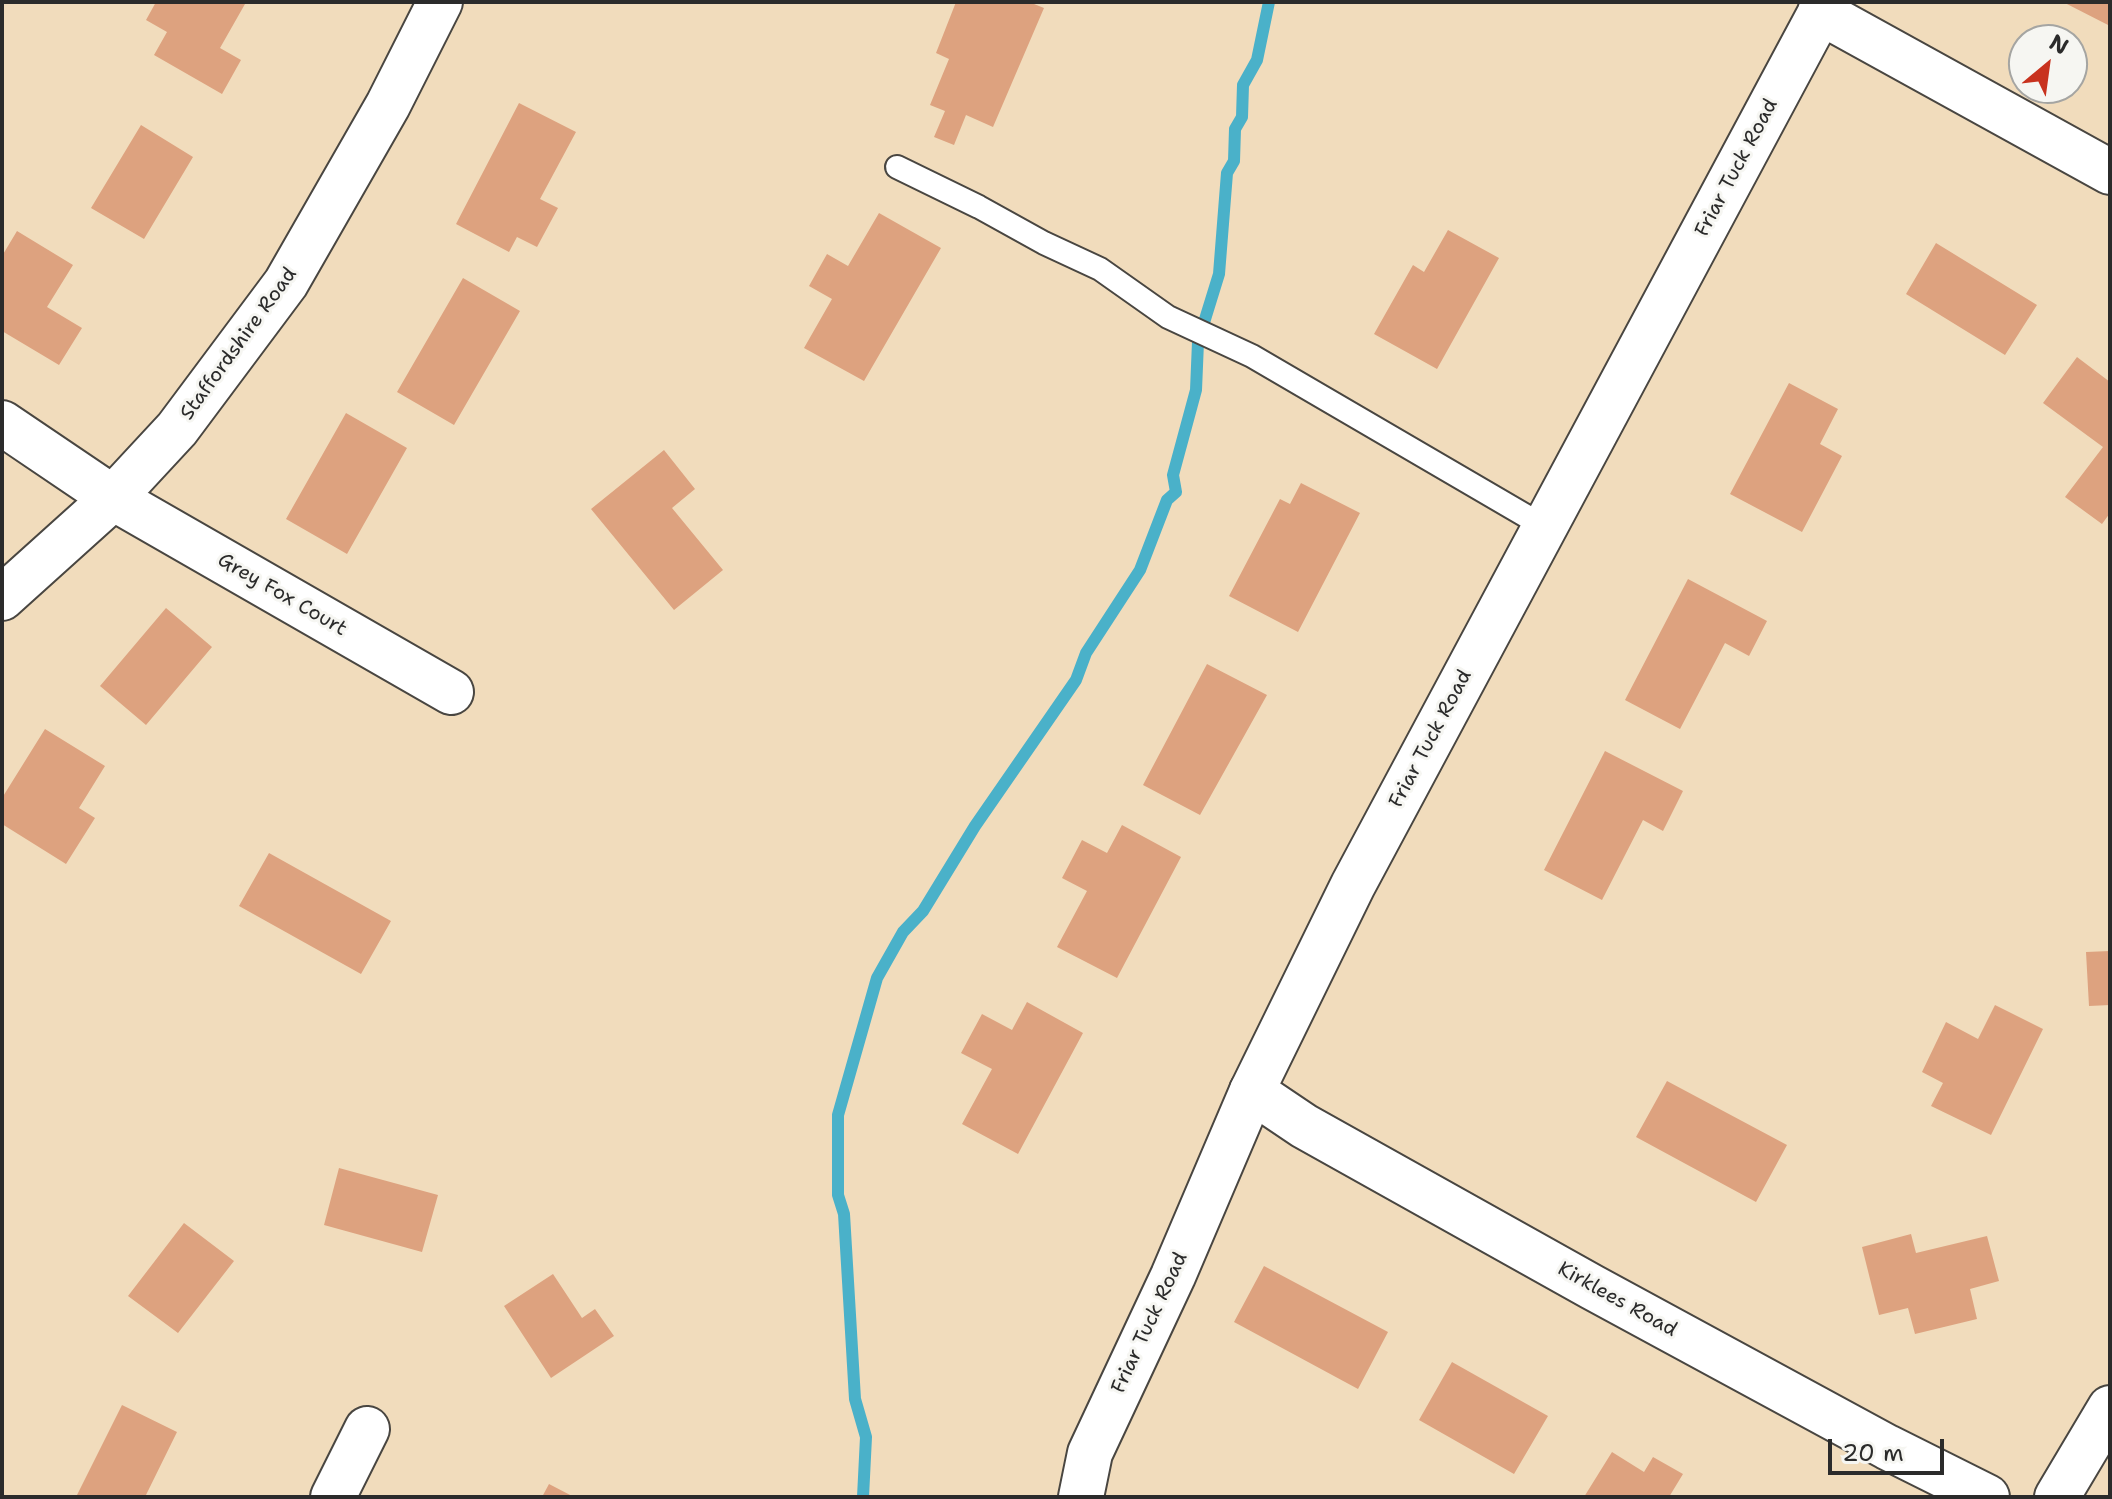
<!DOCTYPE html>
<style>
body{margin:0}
#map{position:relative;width:2112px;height:1499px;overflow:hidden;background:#f1dcbc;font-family:"Shantell Sans",sans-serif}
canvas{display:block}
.frame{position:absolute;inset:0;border:4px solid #2b2b2b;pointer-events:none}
.north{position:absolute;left:2008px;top:24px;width:80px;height:80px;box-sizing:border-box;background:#f6f6f2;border:2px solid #a5a5a2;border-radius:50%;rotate:29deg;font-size:22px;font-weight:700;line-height:32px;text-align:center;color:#2b2b2b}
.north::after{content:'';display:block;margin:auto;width:28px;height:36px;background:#c8321e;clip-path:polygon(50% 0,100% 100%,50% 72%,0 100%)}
.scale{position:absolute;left:1828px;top:1439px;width:116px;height:36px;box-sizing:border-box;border:4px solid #2b2b2b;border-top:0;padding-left:10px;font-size:24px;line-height:28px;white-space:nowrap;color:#2b2b2b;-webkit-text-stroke:6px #f6f6f2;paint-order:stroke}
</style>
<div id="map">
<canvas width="2112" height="1499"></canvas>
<div class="frame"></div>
<div class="north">N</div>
<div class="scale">20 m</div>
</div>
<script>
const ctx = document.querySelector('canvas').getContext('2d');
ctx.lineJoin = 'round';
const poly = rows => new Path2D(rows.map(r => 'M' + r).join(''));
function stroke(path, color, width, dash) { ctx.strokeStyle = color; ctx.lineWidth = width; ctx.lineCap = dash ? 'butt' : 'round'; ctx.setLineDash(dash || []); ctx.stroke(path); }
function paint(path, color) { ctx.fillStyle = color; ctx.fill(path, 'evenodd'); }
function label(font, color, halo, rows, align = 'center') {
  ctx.font = font + ' "Shantell Sans",sans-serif'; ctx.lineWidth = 6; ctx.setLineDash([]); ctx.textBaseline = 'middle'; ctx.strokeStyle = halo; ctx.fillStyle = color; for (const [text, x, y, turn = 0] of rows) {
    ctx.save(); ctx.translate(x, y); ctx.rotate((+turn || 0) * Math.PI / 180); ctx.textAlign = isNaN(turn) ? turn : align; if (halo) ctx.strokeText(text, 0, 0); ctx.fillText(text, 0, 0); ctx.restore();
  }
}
const stream = poly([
 [863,1497,866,1437,855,1399,844,1214,838,1195,838,1115,877,978,903,932,923,911,975,826,1076,680,1086,653,1140,570,1167,500,1176,492,1173,475,1196,390,1198,342,1219,274,1227,173,1234,161,1235,129,1242,117,1243,85,1257,60,1269,2]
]);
const building = poly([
 [156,2,241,2,245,4,220,48,241,60,222,94,154,55,167,32,146,20],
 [956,2,1029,2,1044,8,993,127,966,115,954,145,934,137,945,111,930,105,949,59,936,53],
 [2063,2,2110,2,2110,26],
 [519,103,576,132,540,199,558,208,537,247,517,237,509,252,456,224],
 [141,125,193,157,144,239,91,208],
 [879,213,941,248,864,381,804,348,832,299,809,286,827,254,848,266],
 [1448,230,1499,258,1437,369,1374,334,1413,265,1424,272],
 [17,231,73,265,47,307,82,328,59,365,2,331,2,256],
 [1936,243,2037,305,2005,355,1906,294],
 [463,278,520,311,454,425,397,392],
 [2077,357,2110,382,2110,513,2102,524,2065,497,2103,447,2043,403],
 [1789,383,1838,409,1820,444,1842,456,1802,532,1730,494],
 [346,413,407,448,347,554,286,519],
 [664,450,695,489,672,508,723,570,674,610,591,509],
 [1301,483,1360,513,1298,632,1229,596,1280,499,1290,504],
 [1688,579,1767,621,1749,656,1725,643,1680,729,1625,700],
 [166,608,212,647,146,725,100,686],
 [1207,664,1267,695,1200,815,1143,785],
 [45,729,105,766,79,808,95,818,66,864,2,824,2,798],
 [1605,751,1683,791,1663,831,1643,820,1602,900,1544,870],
 [1122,825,1181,857,1117,978,1057,947,1087,891,1062,878,1082,840,1107,853],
 [269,853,391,921,361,974,239,906],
 [2110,951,2110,1005,2089,1006,2086,952],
 [1027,1002,1083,1033,1018,1154,962,1124,992,1069,961,1053,982,1014,1012,1030],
 [1995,1005,2043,1029,1991,1135,1931,1106,1943,1083,1922,1072,1946,1022,1978,1039],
 [1667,1081,1787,1145,1756,1202,1636,1137],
 [339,1168,438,1195,422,1252,324,1225],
 [184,1223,234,1261,178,1333,128,1296],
 [1911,1234,1916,1253,1987,1236,1999,1281,1970,1289,1977,1319,1915,1334,1908,1308,1879,1315,1862,1247],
 [1264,1266,1388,1332,1358,1389,1234,1322],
 [553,1274,582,1318,595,1309,614,1336,551,1378,504,1306],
 [1452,1362,1548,1416,1514,1474,1419,1420],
 [122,1405,177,1432,145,1497,76,1497],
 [1612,1452,1644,1472,1653,1457,1683,1474,1669,1497,1584,1497],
 [549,1484,574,1497,542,1497]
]);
const service = poly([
 [897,167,979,207,1044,243,1100,269,1168,317,1252,356,1545,527]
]);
const minor = poly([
 [1820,12,2110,172],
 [2,423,113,498,451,692],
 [2,598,113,498,177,429,286,283,388,105,440,2],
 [333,1497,367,1429],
 [1081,1497,1090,1453,1173,1276,1252,1091,1353,885,1826,2],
 [2057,1497,2110,1408]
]);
const tertiary = poly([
 [1252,1091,1304,1126,1592,1287,1887,1447,1987,1497]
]);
const streetNames = [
 ["Friar Tuck Road",1737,168,-62],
 ["Staffordshire Road",239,344,-54],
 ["Grey Fox Court",282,595,30],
 ["Friar Tuck Road",1431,739,-62],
 ["Kirklees Road",1617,1300,29],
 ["Friar Tuck Road",1150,1323,-65]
];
stroke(stream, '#4ab1c9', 12);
paint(building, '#dda27f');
stroke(service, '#494641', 26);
stroke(minor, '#494641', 48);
stroke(tertiary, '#494641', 48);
stroke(service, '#fff', 22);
stroke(minor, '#fff', 44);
stroke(tertiary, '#fff', 44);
label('20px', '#2b2b2b', '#f6f6f2', streetNames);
</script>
